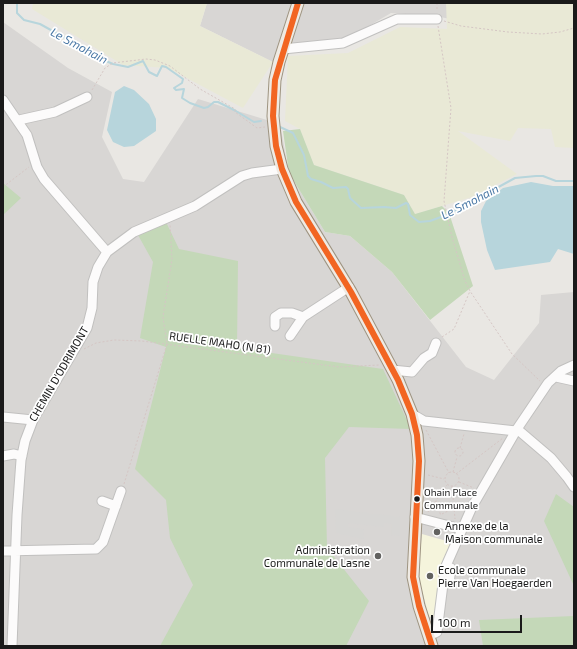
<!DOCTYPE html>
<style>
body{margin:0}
#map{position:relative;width:577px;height:649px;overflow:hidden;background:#e9e7e3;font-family:"Exo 2",sans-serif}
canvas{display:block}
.frame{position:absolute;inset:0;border:4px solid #1a1a1a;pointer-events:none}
.scale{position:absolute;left:431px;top:615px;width:91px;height:18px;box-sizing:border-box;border:2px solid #1a1a1a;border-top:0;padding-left:5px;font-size:12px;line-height:14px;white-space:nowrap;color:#1a1a1a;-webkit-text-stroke:3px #fff;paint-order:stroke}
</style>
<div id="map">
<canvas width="577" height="649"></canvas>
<div class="frame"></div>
<div class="scale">100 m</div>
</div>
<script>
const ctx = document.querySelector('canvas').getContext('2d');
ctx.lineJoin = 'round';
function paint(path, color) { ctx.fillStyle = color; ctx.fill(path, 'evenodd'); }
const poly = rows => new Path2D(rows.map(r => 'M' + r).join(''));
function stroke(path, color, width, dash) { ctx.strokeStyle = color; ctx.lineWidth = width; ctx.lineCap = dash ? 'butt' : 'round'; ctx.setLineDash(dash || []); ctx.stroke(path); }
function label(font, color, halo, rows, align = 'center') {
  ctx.font = font + ' "Exo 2",sans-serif'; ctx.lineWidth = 3.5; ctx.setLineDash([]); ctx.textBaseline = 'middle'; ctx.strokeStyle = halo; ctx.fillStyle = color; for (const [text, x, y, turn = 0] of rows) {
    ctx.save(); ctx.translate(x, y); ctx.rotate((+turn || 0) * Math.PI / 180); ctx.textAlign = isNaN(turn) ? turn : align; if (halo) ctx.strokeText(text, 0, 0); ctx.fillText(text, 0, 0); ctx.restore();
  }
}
const residential = poly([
 [207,3,488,3,487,26,435,16,391,13,345,40,281,48,273,62,200,26],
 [3,22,68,68,112,92,102,137,123,179,144,182,198,99,280,124,289,173,325,232,350,236,392,272,466,367,494,380,539,323,541,295,574,292,574,646,3,646]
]);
const education = poly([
 [422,534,450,542,443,565,436,616,429,617,418,575]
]);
const religious = poly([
 [335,509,400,517,400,536,391,535,392,524,384,523,384,527,348,523,348,527,364,529,363,539,336,533]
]);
const farmland = poly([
 [33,3,207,3,200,26,273,62,243,108,168,68,123,65,32,9],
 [446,3,574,3,574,148,555,147,551,129,518,128,510,141,458,131,517,174,472,197,415,214,404,195,314,165,300,129,285,121,288,56,348,53,400,27,447,29]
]);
const forest = poly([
 [300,129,314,165,404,195,415,214,442,206,449,213,473,286,430,320,392,272,350,236,325,232,289,173,283,131],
 [3,183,21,198,3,215],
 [166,222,179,249,238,261,237,348,383,369,411,429,349,427,325,458,327,548,369,601,346,646,160,646,193,585,170,538,166,500,135,469,166,347,140,338,153,262,138,235],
 [556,494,574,507,574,586,544,521],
 [574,616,574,646,483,646,479,620]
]);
const water = poly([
 [124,86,134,90,149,104,156,119,156,131,134,146,124,147,113,142,107,130,115,92],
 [531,182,553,186,574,186,574,254,558,249,550,262,495,270,487,250,481,222,481,211,486,201,503,188]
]);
const stream = poly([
 [17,3,17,13,24,20,40,24,69,40,83,51,113,64,128,67,143,61,149,72,157,76,162,66,166,67,183,79,182,83,174,88,176,90,184,89,182,98,190,103,204,108,208,107,214,102,218,102,236,111,254,122,261,121],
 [280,127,293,133,304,155,308,176,311,179,321,182,333,188,346,187,348,189,350,198,361,208,384,207,396,208,406,203,408,204,410,215,419,222,430,221,449,214,515,178,536,176,543,176,556,181,574,181]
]);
const path = poly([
 [437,3,437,11],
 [444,21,461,26,508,32,542,34,560,32,574,28],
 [438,26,451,108,444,201,452,237,465,281,470,291,512,354,540,381],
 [92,90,105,68,113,63,146,59,155,60,170,66,200,89,235,109,235,112,257,128,265,127],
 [3,187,29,167],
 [442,337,454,329,470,291],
 [84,349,96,343,114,340,142,341,339,367,379,365],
 [426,430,449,473],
 [460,448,464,434],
 '455 452a4 4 0 1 1 8 0a4 4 0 1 1-8 0Z',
 [453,472,457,457],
 '445 479a7 7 0 1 1 14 0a7 7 0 1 1-14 0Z',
 [456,474,503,438],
 [428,475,444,479],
 [459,482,474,488],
 [124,484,167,344,163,317,172,259,170,224],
 [452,486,455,519],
 [436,501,441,516],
 [428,512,447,485],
 [442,514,454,508]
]);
const minor = poly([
 [283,49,343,43,397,19,437,19],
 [3,100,27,135,37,167,44,179,107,252],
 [19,120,55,112,87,97],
 [275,326,275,317,281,313,292,313,303,317],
 [290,336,303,317,349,287],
 [392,370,412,372,424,358,432,353,436,343],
 [556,377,574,381],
 [412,414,424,421,516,431],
 [3,417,33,420],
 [517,429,551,458,567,477,574,487],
 [3,456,14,454,22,456],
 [102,501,116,506],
 [415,517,461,529],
 [3,551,96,549,103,542,121,491],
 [443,582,449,583,451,568],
 [429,636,437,632,445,568,472,507,517,429,548,383,561,371,574,365],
 [12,646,17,515,21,460,25,441,33,420,87,328,92,308,93,282,98,267,107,252,134,232,195,206,242,176,252,173,282,169]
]);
const major = poly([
 [298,3,279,62,275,80,273,116,276,146,282,169,296,202,351,292,398,380,412,414,417,435,419,461,413,577,419,606,432,646]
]);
const bus1 = poly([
 [298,3,275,80,273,116,276,146,282,169,296,202,351,292,398,380,412,414,417,435,419,461,413,577,419,606,432,646]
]);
const markers = [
 [417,499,3.5,"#1a1a1a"],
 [437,532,4,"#626260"],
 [378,556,4,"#626260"],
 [430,576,4,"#626260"]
];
const busNames = [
 ["Ohain Place",424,493],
 ["Communale",424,506]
];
const streetNames = [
 ["RUELLE MAHO (N 81)",220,343,8],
 ["CHEMIN D'ODRIMONT",59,374,-60]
];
const poiNames = [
 ["Annexe de la",445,526],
 ["Maison communale",445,539],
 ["Administration",370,550,"right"],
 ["Communale de Lasne",370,563,"right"],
 ["Ecole communale",438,570],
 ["Pierre Van Hoegaerden",438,583]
];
const waterNames = [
 ["Le Smohain",79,46,28],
 ["Le Smohain",470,202,-27]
];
paint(residential, '#d8d6d4');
paint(education, '#f5f4dc');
paint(religious, '#d7d6d4');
paint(farmland, '#e9e9d6');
paint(forest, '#c4d8b8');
paint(water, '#b7d5dc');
stroke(stream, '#b7d5dc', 2);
stroke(minor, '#c1c0bf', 11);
stroke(major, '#9e9481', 13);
stroke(path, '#d5c6c4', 1, [2, 2]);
stroke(minor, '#fcfbfb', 9);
stroke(major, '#efeae3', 11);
stroke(bus1, '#f26522', 6);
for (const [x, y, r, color] of markers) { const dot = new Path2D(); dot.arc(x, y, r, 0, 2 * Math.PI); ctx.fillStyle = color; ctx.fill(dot); stroke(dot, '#fff', 1.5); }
label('10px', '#1a1a1a', '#fff', busNames, 'left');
label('11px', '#1a1a1a', '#fff', streetNames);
label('11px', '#1a1a1a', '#fff', poiNames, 'left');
label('italic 12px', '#4b79a6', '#fff', waterNames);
</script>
